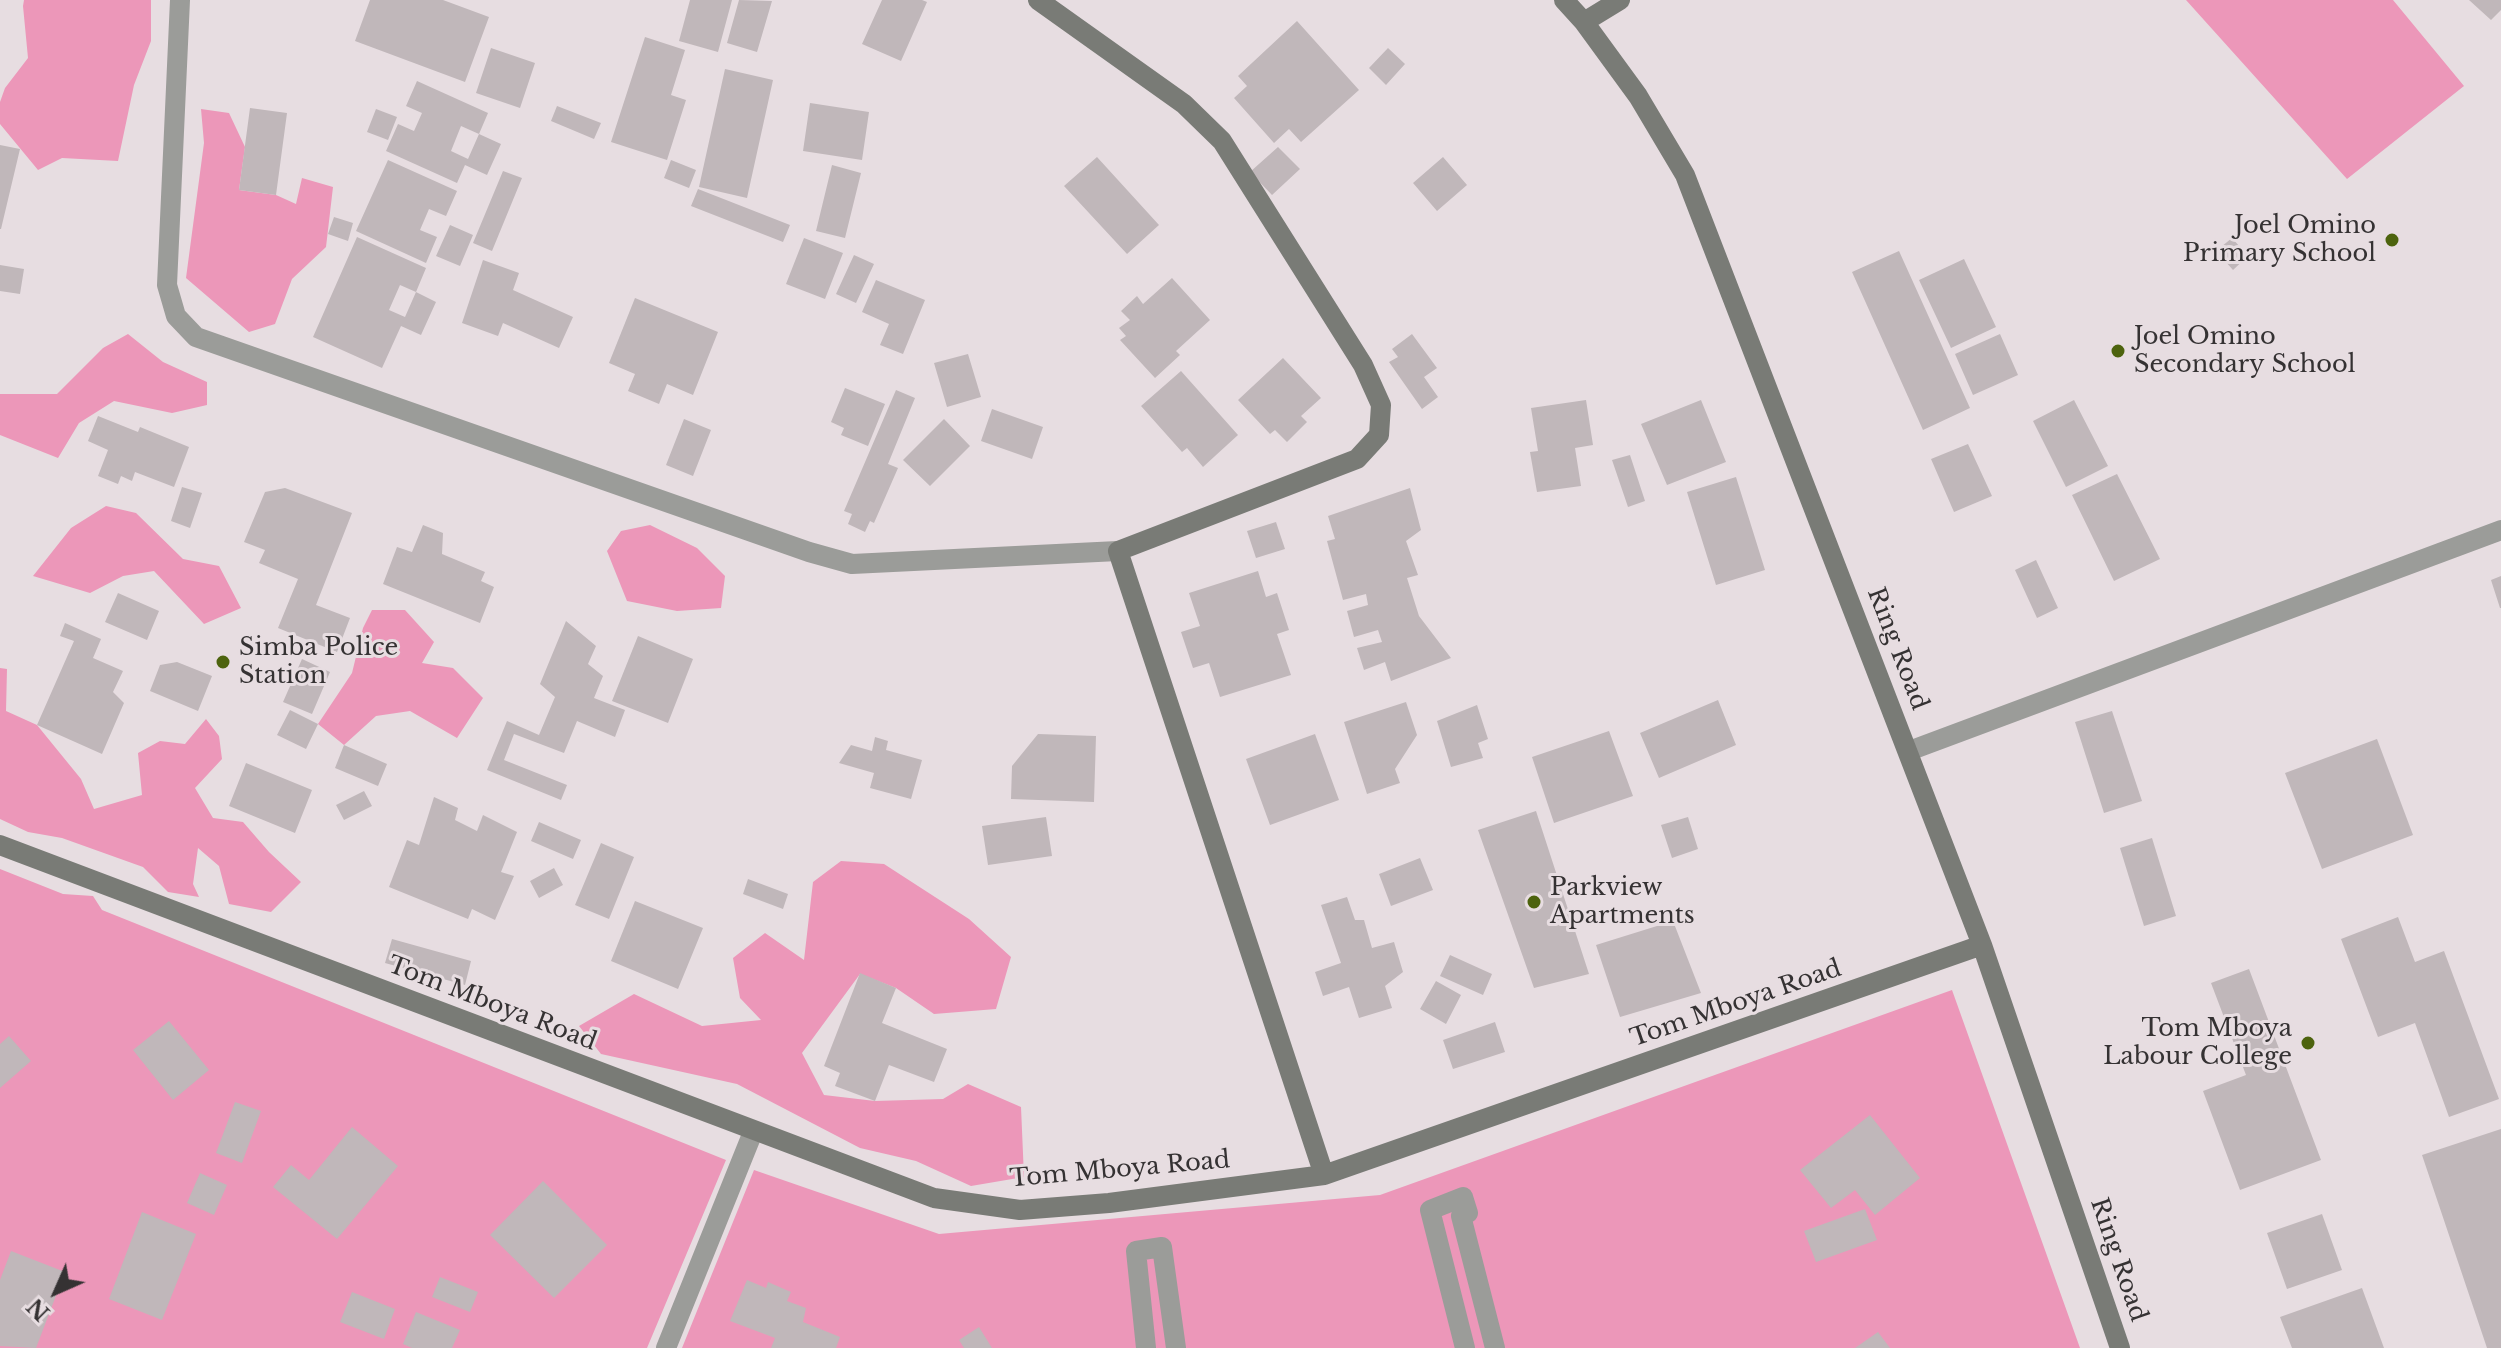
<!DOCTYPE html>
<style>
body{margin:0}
#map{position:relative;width:2501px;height:1348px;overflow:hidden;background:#e7dde1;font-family:"Libre Baskerville",serif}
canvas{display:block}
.north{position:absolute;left:16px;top:1252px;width:80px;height:80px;-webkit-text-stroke:6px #e7dde1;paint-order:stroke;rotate:225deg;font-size:22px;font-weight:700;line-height:32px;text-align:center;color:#353233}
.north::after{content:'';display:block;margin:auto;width:28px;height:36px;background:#353233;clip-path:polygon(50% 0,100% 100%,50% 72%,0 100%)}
</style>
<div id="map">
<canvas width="2501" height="1348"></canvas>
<div class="north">N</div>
</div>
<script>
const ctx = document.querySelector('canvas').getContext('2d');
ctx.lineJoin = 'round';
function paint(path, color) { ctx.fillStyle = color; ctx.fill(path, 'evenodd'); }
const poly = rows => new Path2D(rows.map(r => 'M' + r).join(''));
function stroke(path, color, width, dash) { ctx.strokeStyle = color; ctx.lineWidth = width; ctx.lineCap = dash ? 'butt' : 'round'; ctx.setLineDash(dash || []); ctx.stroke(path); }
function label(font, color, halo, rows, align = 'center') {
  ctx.font = font + ' "Libre Baskerville",serif'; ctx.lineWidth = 6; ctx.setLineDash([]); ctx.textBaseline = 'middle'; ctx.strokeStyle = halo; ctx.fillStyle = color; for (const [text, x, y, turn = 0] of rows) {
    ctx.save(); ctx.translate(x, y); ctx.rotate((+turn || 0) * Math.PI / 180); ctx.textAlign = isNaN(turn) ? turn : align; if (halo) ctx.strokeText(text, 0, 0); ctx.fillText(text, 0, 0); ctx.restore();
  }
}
const green = poly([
 [24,0,151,0,151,41,134,85,118,161,62,158,38,170,0,124,0,102,5,88,28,58,23,6],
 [2186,0,2393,0,2464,86,2347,179],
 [201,109,229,113,245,147,239,190,276,195,296,204,302,178,333,187,326,247,292,279,275,324,249,332,186,278,204,143],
 [128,334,163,362,207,382,207,405,172,413,114,401,79,423,58,458,0,435,0,394,57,394,103,348],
 [106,506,136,513,183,559,219,566,241,608,204,624,154,571,123,576,90,593,33,576,71,528],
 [650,525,697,548,725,576,721,608,677,611,627,601,607,551,621,531],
 [372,610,405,610,434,642,422,663,453,668,483,698,457,738,410,711,376,716,344,745,318,724,352,673,363,628],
 [0,668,7,669,6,711,37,725,81,779,94,809,142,795,138,753,160,741,185,744,206,719,219,736,222,759,195,788,213,818,243,822,269,852,301,882,271,912,229,904,219,866,198,848,193,884,199,897,168,892,143,867,62,838,28,832,0,819],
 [841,861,884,864,969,919,1011,957,996,1009,934,1014,896,988,860,974,802,1053,824,1095,875,1101,943,1099,968,1084,1021,1107,1024,1177,971,1186,916,1161,860,1148,737,1084,601,1054,579,1026,634,994,702,1026,761,1020,740,998,733,958,765,933,804,960,813,882],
 [0,869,63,894,93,896,102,910,726,1160,647,1348,0,1348],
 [1952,990,2080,1348,682,1348,754,1170,939,1234,1380,1195]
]);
const building = poly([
 [370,0,443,0,489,17,465,82,355,41],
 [690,0,732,0,718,52,679,41],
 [739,0,772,1,757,52,727,43],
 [882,0,922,0,927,2,901,61,862,44],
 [2469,0,2501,0,2501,10,2491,20],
 [1297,21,1359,90,1301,142,1289,129,1274,143,1234,98,1247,86,1238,76],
 [645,37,685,50,671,95,686,100,667,160,611,142],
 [491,48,535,63,520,108,476,93],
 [1388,48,1405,64,1386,85,1369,68],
 [725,69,773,80,747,198,699,187],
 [417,81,488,113,479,134,461,126,451,151,468,159,479,134,501,144,487,175,465,165,457,183,386,151,398,124,414,131,422,113,406,106],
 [810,103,869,112,862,160,803,151],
 [557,106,601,123,594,139,551,121],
 [250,108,287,113,276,195,239,190],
 [376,109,397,117,388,140,367,132],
 [0,145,20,149,1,229,0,229],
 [1278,147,1300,169,1272,195,1250,172],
 [1097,157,1159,225,1127,254,1064,186],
 [1443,157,1467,185,1437,211,1413,183],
 [388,160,457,191,446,216,429,209,420,230,437,237,426,263,356,231],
 [671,160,696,170,689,188,664,178],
 [832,165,861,173,845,238,816,231],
 [503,171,522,178,492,251,473,243],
 [698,189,790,225,783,242,691,206],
 [334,217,353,223,348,241,328,234],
 [450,225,473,235,460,266,436,256],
 [357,237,426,268,416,292,400,285,389,310,405,317,416,292,436,302,421,335,401,326,382,368,313,337],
 [804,238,843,253,825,299,786,284],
 [2232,238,2248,256,2233,270,2216,251],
 [1899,251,1970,408,1923,430,1852,272],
 [854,255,874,264,856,303,836,294],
 [1964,259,1996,327,1951,348,1919,280],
 [483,260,519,273,513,290,573,317,559,348,503,323,498,336,462,323],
 [0,265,24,269,20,294,0,291],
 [1172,278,1210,320,1176,351,1180,355,1155,378,1120,340,1126,336,1119,328,1130,320,1121,311,1137,296,1143,304],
 [876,280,925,300,903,354,880,345,889,324,862,312],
 [635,298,718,332,693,395,667,384,659,404,628,391,635,374,609,363],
 [1412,334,1437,368,1424,377,1438,397,1422,409,1389,362,1398,357,1392,349],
 [2000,334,2018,375,1973,395,1955,354],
 [968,354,981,397,947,407,934,363],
 [1283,358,1321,398,1301,416,1307,422,1287,442,1275,430,1270,434,1238,400],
 [1181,371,1238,435,1203,467,1187,448,1182,452,1141,406],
 [845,388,885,404,868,446,841,435,844,428,831,422],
 [896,390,915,398,888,464,898,468,874,523,870,521,865,532,848,524,852,514,844,511],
 [1586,400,1593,445,1575,448,1581,486,1537,492,1530,452,1538,451,1531,408],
 [1701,400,1726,462,1667,485,1641,424],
 [2074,400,2108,466,2066,487,2033,421],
 [992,409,1043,427,1032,459,981,441],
 [98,416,138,432,140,427,189,447,174,487,135,472,132,481,121,476,118,484,98,476,108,450,88,441],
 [684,419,711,430,693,476,666,465],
 [944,419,970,446,930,486,903,460],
 [1968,444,1992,496,1954,512,1931,459],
 [1630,455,1645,501,1628,507,1612,460],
 [2117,474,2160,559,2114,581,2072,495],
 [1736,477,1765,570,1716,585,1687,492],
 [182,487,202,493,190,528,171,521],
 [285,488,352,513,316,605,350,618,337,652,278,628,298,579,259,563,265,550,244,542,265,492],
 [1410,488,1421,530,1406,541,1418,575,1407,578,1419,616,1451,658,1391,681,1385,662,1364,670,1357,648,1382,642,1378,630,1354,637,1347,611,1368,605,1366,594,1343,600,1327,541,1335,539,1328,516],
 [1276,522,1285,549,1256,558,1247,531],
 [423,525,443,533,442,554,485,572,481,581,494,587,480,623,383,584,397,547,412,552],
 [2036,560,2058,608,2037,618,2015,570],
 [1258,571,1266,597,1277,593,1289,630,1277,634,1291,675,1220,697,1209,663,1193,668,1181,632,1200,626,1189,593],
 [2501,576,2501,608,2500,608,2491,580],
 [118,593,159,611,147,640,105,622],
 [566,621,596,646,588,664,603,676,594,698,625,710,615,737,577,721,564,753,514,734,504,760,567,785,561,800,487,770,507,721,539,735,555,697,540,684],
 [65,623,101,639,93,658,123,671,113,692,124,703,102,754,37,725,74,641,60,636],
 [638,636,693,659,668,723,612,701],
 [302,659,330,672,312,714,283,702],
 [177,662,212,676,198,711,150,691,160,665],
 [1718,700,1736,745,1659,778,1640,733],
 [1406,702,1417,735,1395,769,1400,783,1367,794,1344,722],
 [1477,705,1488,739,1478,743,1483,758,1451,767,1437,721],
 [290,710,318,724,306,749,277,735],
 [2112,711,2142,801,2104,813,2075,722],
 [1609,731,1633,796,1554,823,1532,757],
 [1038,734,1096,736,1094,802,1011,799,1012,766],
 [1315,734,1339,800,1270,825,1246,759],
 [875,737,888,741,886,750,922,760,911,799,870,788,874,773,839,763,851,745,872,751],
 [2377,739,2413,835,2322,869,2285,773],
 [344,745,387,764,378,786,335,768],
 [246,763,312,790,295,833,229,806],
 [364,791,372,806,344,820,336,805],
 [434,797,458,808,455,820,477,831,483,815,517,832,501,872,514,876,495,920,472,909,468,919,389,887,407,840,419,845],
 [1536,811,1589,974,1534,988,1478,830],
 [1046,817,1052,856,988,865,982,826],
 [1688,817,1698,849,1672,858,1661,825],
 [539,822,581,840,573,859,531,841],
 [2152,838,2176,916,2144,926,2120,848],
 [601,843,634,857,609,919,575,905],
 [1420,858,1433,890,1391,906,1379,874],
 [554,868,563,885,539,898,530,881],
 [748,879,788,894,783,909,743,894],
 [1347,897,1355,920,1364,920,1372,948,1394,942,1403,972,1385,986,1392,1008,1359,1018,1349,987,1323,996,1315,972,1341,963,1321,905],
 [635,901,703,928,678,989,611,961],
 [2398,917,2415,962,2444,951,2499,1099,2449,1117,2415,1023,2378,1037,2341,939],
 [1673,921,1701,993,1620,1017,1596,945],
 [392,939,471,961,465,985,385,963],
 [1450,955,1492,974,1483,995,1440,976],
 [2249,969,2321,1160,2240,1190,2203,1091,2246,1075,2211,983],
 [860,973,896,988,882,1023,947,1049,934,1082,889,1065,875,1101,835,1086,840,1073,824,1066],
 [1436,981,1461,995,1446,1024,1420,1009],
 [169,1021,209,1070,173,1100,133,1050],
 [1495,1022,1505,1052,1453,1069,1443,1040],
 [9,1036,31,1061,0,1088,0,1044],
 [235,1102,261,1111,242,1163,216,1153],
 [1870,1115,1920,1178,1875,1215,1855,1190,1831,1208,1800,1170],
 [352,1127,398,1166,337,1239,273,1187,291,1165,309,1180],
 [2501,1129,2501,1348,2487,1348,2422,1155],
 [200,1173,227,1185,214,1215,187,1203],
 [543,1181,607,1245,554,1298,490,1235],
 [1865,1209,1877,1240,1816,1262,1804,1231],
 [142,1212,196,1234,162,1320,109,1299],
 [2322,1214,2342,1270,2287,1289,2267,1233],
 [11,1251,65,1272,36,1348,0,1346,0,1280],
 [440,1277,478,1292,470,1312,432,1297],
 [747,1280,766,1288,768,1282,791,1292,787,1301,806,1308,803,1322,840,1337,836,1348,771,1348,775,1338,730,1321],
 [2362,1288,2384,1348,2292,1348,2280,1317],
 [352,1292,395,1309,384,1339,340,1322],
 [416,1312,460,1330,452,1348,412,1348,403,1344],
 [979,1327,992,1348,964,1348,959,1340],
 [1878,1332,1890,1348,1855,1348]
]);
const street = poly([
 [180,0,167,285,176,316,196,337,809,552,852,564,1118,551],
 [1909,751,2501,530],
 [666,1348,753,1132],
 [1146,1348,1136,1251,1162,1247,1176,1348],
 [1465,1348,1430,1210,1463,1197,1468,1213,1461,1216,1495,1348]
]);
const secondary = poly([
 [1038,0,1184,104,1222,141,1363,365,1381,405,1379,435,1357,459,1118,551,1324,1175],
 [1564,0,1584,22,1638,96,1685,175,1982,945,2120,1348],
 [1584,22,1620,0],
 [0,845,934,1198,1020,1210,1109,1203,1324,1175,1982,945]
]);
const markers = [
 [2392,240,8,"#4d630e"],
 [2118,351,8,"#4d630e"],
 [223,662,8,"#4d630e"],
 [1534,902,8,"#4d630e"],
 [2308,1043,8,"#4d630e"]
];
const poiNames = [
 ["Joel Omino",2376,226,"right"],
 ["Primary School",2376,254,"right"],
 ["Joel Omino",2134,337],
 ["Secondary School",2134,365],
 ["Simba Police",239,648],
 ["Station",239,676],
 ["Parkview",1550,888],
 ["Apartments",1550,916],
 ["Tom Mboya",2292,1029,"right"],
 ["Labour College",2292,1057,"right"]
];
const streetNames = [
 ["Ring Road",1897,649,69],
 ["Tom Mboya Road",492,1004,21],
 ["Tom Mboya Road",1736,1004,-19],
 ["Tom Mboya Road",1120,1170,-5],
 ["Ring Road",2118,1260,71]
];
paint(green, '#ec97b9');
paint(building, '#c0b7ba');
stroke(street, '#9b9c99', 20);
stroke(secondary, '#797b76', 20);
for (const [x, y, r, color] of markers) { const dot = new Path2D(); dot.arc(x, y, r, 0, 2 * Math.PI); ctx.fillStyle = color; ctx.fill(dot); stroke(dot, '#e7dde1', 3); }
label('24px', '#353233', '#e7dde1', poiNames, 'left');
label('24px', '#353233', '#e7dde1', streetNames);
</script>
